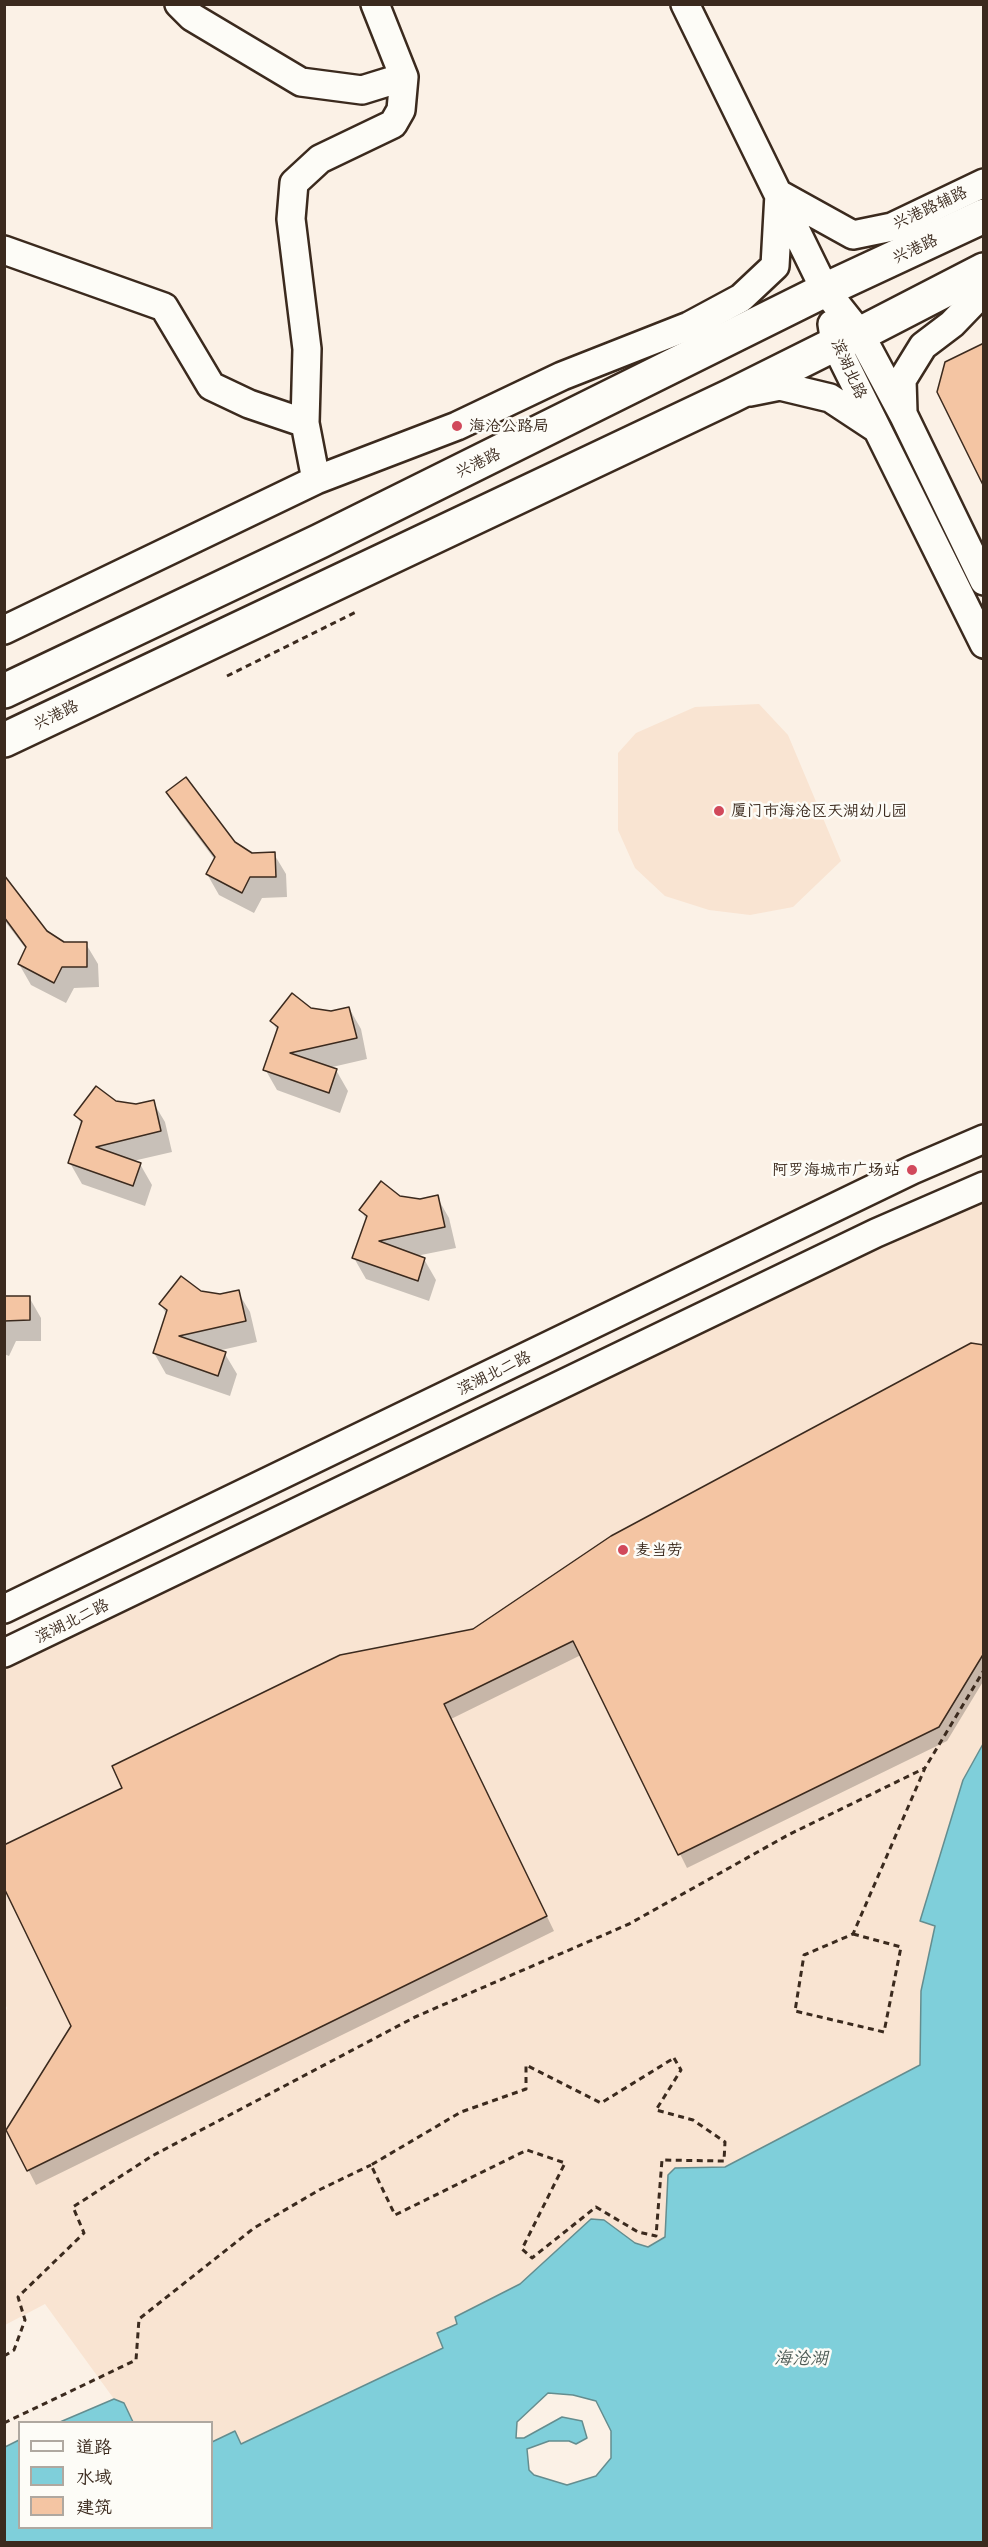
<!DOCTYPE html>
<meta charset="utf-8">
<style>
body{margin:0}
#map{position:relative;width:988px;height:2547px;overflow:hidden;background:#fbf1e6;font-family:Mali,"LXGW WenKai TC",sans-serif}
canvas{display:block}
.frame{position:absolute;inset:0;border:6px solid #3b2a1e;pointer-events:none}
.legend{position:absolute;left:18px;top:2421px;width:195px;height:108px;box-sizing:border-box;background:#fdfcf7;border:2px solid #afa8a0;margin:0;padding:8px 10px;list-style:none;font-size:18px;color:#3b2a1e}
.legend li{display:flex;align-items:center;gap:12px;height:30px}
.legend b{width:30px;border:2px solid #afa8a0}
</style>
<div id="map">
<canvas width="988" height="2547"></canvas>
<div class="frame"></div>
<ul class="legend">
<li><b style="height:8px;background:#fdfcf7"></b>道路</li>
<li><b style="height:16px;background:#7fcfda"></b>水域</li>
<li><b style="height:16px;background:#f4c5a3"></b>建筑</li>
</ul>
</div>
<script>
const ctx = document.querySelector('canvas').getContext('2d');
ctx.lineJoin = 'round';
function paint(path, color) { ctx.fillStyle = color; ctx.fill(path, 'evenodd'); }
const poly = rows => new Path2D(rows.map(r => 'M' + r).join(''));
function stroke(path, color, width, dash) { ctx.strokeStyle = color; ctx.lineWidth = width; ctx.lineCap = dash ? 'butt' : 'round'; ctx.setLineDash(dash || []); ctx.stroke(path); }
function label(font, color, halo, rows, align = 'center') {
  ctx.font = font + ' Mali,"LXGW WenKai TC",sans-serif'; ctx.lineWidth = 5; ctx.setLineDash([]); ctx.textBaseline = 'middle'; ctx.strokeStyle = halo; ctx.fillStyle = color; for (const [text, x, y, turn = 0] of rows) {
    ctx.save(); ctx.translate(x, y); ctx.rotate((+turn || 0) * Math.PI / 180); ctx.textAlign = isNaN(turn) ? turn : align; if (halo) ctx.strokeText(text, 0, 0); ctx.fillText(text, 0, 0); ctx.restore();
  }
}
const built = poly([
 [759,704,788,735,841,861,793,907,750,915,709,910,665,896,635,868,618,830,618,753,636,733,695,707],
 [983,1193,983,1744,963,1780,920,1921,935,1925,921,1991,920,2065,725,2167,675,2168,668,2175,665,2237,647,2247,635,2243,604,2220,591,2219,520,2284,457,2324,443,2347,241,2444,212,2442,212,2422,133,2422,124,2403,114,2399,45,2304,5,2325,4,2016,7,2008,4,2002,5,1669]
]);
const water = poly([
 [983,1744,983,2542,5,2542,5,2447,19,2440,20,2528,212,2528,212,2442,235,2431,241,2444,443,2348,437,2333,457,2324,455,2317,520,2284,591,2219,604,2220,635,2243,648,2247,665,2237,668,2175,675,2168,725,2167,920,2065,921,1991,935,1926,920,1921,963,1780,983,1744],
 [548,2393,573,2395,596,2401,611,2431,611,2458,596,2476,567,2485,534,2475,529,2470,527,2449,549,2441,569,2441,576,2444,587,2438,582,2421,562,2417,524,2438,516,2438,517,2422,548,2393],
 [114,2399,124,2403,133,2422,60,2422,114,2399]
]);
const shadow = poly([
 [168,792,252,854,274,854,286,874,287,897,262,898,254,913,219,895,207,874,215,860,180,813],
 [4,878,46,933,64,944,86,944,98,964,99,987,74,988,66,1003,31,985,19,964,26,949,4,920],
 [349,1008,361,1029,367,1059,328,1068,336,1070,348,1091,340,1113,277,1090,265,1069,278,1032,272,1021],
 [153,1102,165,1122,172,1152,133,1161,140,1164,152,1185,145,1206,82,1184,70,1163,82,1125,76,1115,115,1103,136,1106],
 [437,1197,449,1218,456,1248,416,1256,424,1259,436,1280,429,1301,366,1279,354,1258,367,1221,361,1210,400,1198,420,1201],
 [238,1292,250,1312,257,1342,217,1351,225,1354,237,1374,230,1396,166,1374,154,1353,167,1315,161,1305],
 [4,1296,29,1297,41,1318,41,1341,16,1341,9,1356,4,1354],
 [984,1346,984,1680,947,1741,687,1868,581,1655,451,1719,554,1931,36,2185,8,2130,474,1630]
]);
const building = poly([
 [984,343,984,487,937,392,945,362,984,343],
 [186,777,235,842,252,853,275,852,276,877,250,877,242,893,206,874,215,857,166,792,186,777],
 [4,875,47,931,64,942,87,942,87,967,62,967,54,983,18,964,26,947,4,917,4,875],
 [292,993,311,1008,331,1011,349,1007,357,1038,290,1053,337,1069,329,1093,263,1070,278,1027,270,1021,292,993],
 [96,1086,116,1101,136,1104,154,1100,161,1131,96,1147,141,1163,133,1186,68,1163,82,1121,74,1115,96,1086],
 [381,1181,400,1196,420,1199,438,1195,445,1227,379,1241,425,1258,418,1281,352,1258,367,1216,359,1210,381,1181],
 [181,1276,201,1291,220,1294,239,1290,246,1321,179,1336,226,1352,218,1376,153,1353,167,1310,159,1304,181,1276],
 [4,1296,30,1296,30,1320,4,1321,4,1296],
 [971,1343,984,1345,984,1653,939,1727,678,1855,573,1641,444,1704,547,1916,27,2171,6,2130,71,2026,4,1888,4,1845,122,1788,112,1766,340,1655,473,1629,611,1536,971,1343]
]);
const path = poly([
 [227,676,356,612],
 [853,1934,901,1947,884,2032,795,2011,804,1955,853,1934,925,1768,984,1670],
 [674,2058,681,2070,656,2110,693,2120,725,2142,724,2161,662,2160,656,2236,638,2232,596,2207,532,2258,522,2249,565,2163,527,2150,395,2215,371,2165,461,2112,526,2089,526,2065,601,2103,674,2058],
 [4,2356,14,2350,25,2320,18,2297,84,2233,73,2207,152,2156,415,2017,629,1924,788,1835,925,1768],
 [4,2423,136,2360,139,2319,254,2228,321,2189,371,2165]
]);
const minor = poly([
 [179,4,192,17,301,82,362,90,404,77],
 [685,4,825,290,860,334,904,416,984,581],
 [4,250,164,307,211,386,249,404,305,423],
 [832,324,835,344,984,644],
 [750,392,780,386,830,398,877,429],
 [903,412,902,380,923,346,952,324,984,291],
 [316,480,305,423,307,349,291,219,294,183,320,159,393,124,401,110,404,77,375,4],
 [4,630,316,480,457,426,562,376,689,326,741,298,775,266,779,194,853,235,892,227,984,183],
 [4,1609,912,1170,984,1139],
 [4,1653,876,1233,984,1186]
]);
const major = poly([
 [4,691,320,541,825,290,984,216],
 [4,740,731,396,835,344,860,334,984,270]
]);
const markers = [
 [457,426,6,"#d1495b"],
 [719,811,6,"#d1495b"],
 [912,1170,6,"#d1495b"],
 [623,1550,6,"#d1495b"]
];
const streetNames = [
 ["兴港路辅路",930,208,-25],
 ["兴港路",915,249,-25],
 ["滨湖北路",849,369,66],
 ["兴港路",478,463,-26],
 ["兴港路",56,715,-26],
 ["滨湖北二路",494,1373,-26],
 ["滨湖北二路",72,1621,-26]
];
const poiNames = [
 ["海沧公路局",469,426],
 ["厦门市海沧区天湖幼儿园",731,811],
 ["阿罗海城市广场站",900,1170,"right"],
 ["麦当劳",635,1550]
];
const waterNames = [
 ["海沧湖",801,2358]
];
paint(built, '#f9e4d2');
paint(water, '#7fcfda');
stroke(water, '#648d8f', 1.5);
paint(shadow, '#0003');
paint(building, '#f4c5a3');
stroke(building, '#3b2a1e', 1.5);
stroke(minor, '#3b2a1e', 32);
stroke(major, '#3b2a1e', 38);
stroke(path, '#3b2a1e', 3, [6, 4.5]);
stroke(minor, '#fdfcf7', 27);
stroke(major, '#fdfcf7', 33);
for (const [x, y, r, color] of markers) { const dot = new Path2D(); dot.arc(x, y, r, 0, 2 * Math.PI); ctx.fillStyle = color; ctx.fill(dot); stroke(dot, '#fdfcf7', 2); }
label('16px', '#3b2a1e', '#fdfcf7', streetNames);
label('16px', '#3b2a1e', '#fdfcf7', poiNames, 'left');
label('italic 18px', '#4f5c56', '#fdfcf7', waterNames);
</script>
